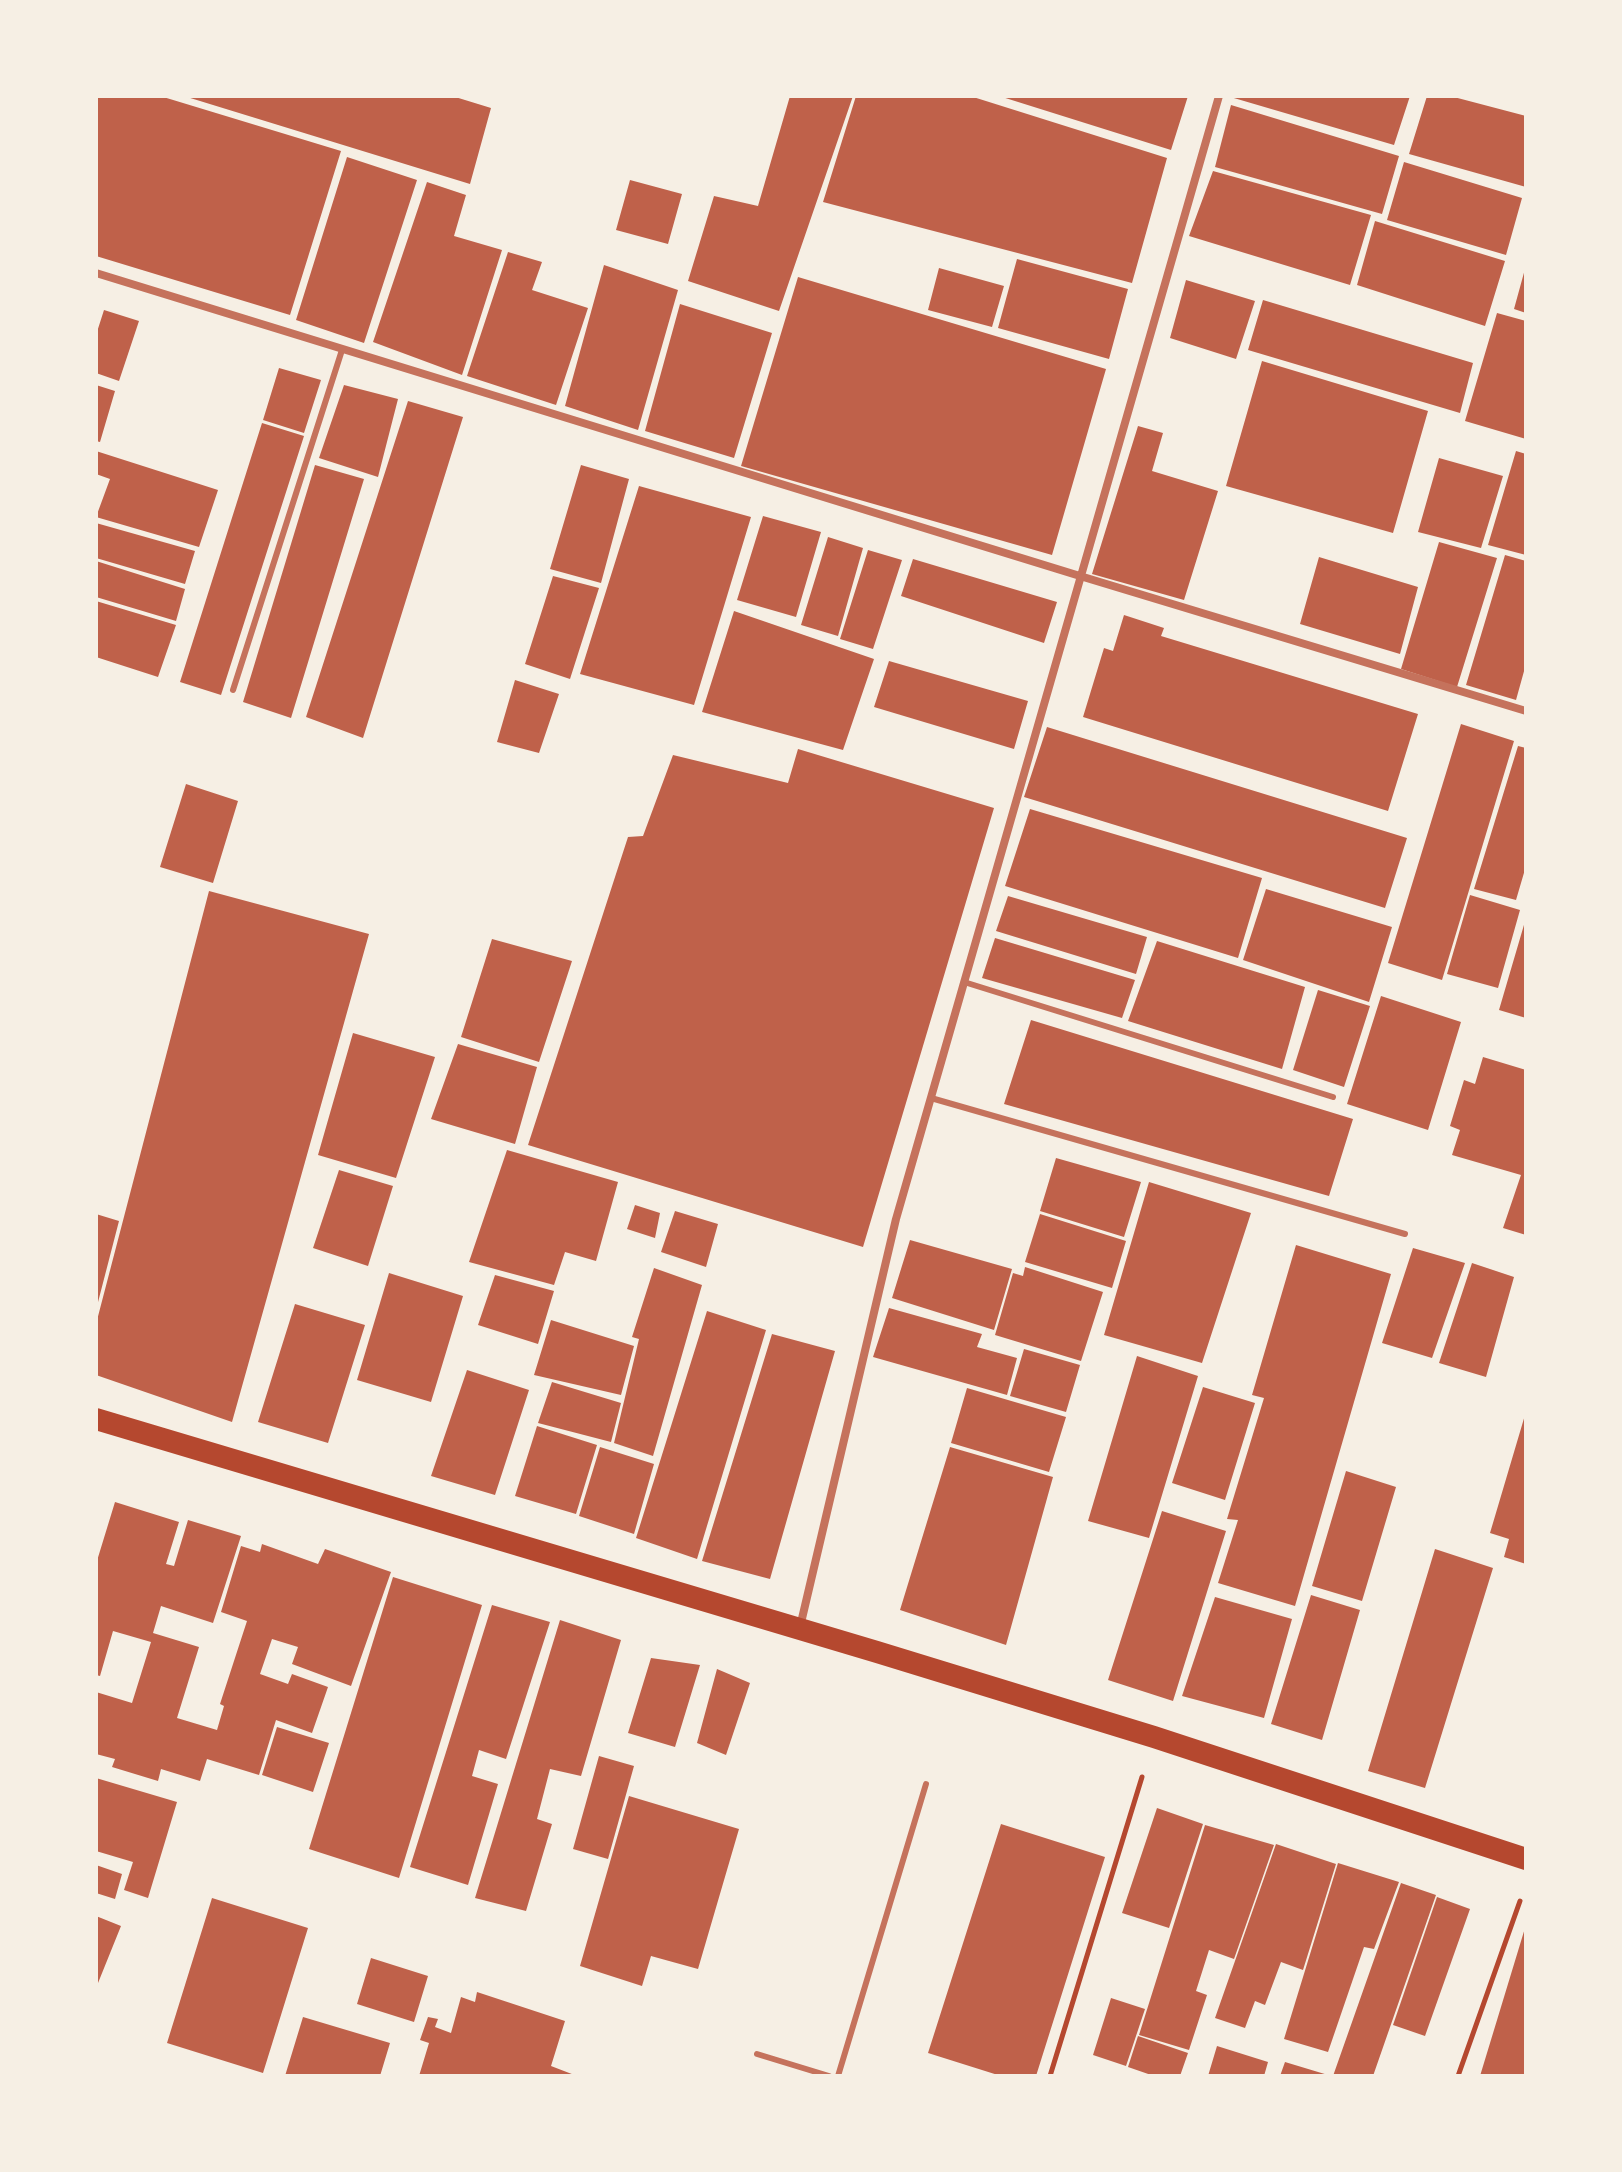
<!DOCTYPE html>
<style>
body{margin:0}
#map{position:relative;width:1622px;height:2172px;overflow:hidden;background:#f6efe4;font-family:"Times New Roman",serif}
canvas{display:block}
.frame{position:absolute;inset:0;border:98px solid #f6efe4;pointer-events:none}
</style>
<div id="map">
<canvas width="1622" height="2172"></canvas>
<div class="frame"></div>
</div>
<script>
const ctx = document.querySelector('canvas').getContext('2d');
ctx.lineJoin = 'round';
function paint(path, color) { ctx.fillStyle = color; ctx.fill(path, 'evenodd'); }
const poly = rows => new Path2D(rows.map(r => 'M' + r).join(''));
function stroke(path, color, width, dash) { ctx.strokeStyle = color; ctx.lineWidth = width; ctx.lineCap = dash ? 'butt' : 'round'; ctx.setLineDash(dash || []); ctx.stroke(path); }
const building = poly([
 [96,96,160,96,341,151,290,315,96,256],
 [452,96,491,108,470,184,187,97],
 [790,96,853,96,779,311,688,281,714,196,758,206],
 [856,96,970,96,1167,158,1132,283,823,202],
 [999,96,1188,96,1171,150],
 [1227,96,1410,96,1394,145],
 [1427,96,1450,96,1526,116,1526,187,1409,154],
 [1231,105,1399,156,1382,214,1215,167],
 [347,157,417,180,364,343,296,320],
 [1404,162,1522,198,1506,255,1387,220],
 [1213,171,1371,215,1350,285,1189,236],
 [630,180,682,194,668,244,616,230],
 [427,182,466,195,454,236,502,250,462,375,373,342],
 [1375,221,1505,261,1485,326,1357,285],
 [508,252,542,262,532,290,588,308,556,405,467,376],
 [1017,259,1128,289,1109,359,998,328],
 [604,265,678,290,638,430,565,406],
 [939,268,1004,286,992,327,928,310],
 [1525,269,1526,270,1526,313,1514,309],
 [798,277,1106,369,1052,555,741,466],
 [1186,280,1255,301,1236,359,1170,338],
 [1263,300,1473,363,1460,413,1248,350],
 [680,304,772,333,734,458,645,431],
 [104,310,139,321,119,381,96,373,96,335],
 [1497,313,1526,321,1526,439,1465,421],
 [1262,361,1428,411,1393,533,1226,486],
 [279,368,321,380,304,433,263,420],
 [96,385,115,391,100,442,96,441],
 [344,385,398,399,378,477,319,458],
 [408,401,463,417,363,738,306,717],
 [262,423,304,436,221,695,180,682],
 [1138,426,1163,433,1152,471,1218,491,1184,600,1092,574],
 [96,451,218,490,199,547,96,517,110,479,96,474],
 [1516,451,1526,454,1526,555,1488,545],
 [1439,458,1503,476,1481,548,1418,532],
 [315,465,364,479,291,718,243,702],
 [581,465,629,479,601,583,550,569],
 [639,486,751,517,694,705,580,674],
 [763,516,821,532,796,617,737,600],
 [96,523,195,551,185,584,96,558],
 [828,537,863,548,838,636,801,625],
 [1439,542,1497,558,1457,687,1401,669],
 [868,550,902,560,873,649,840,639],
 [1505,555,1526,561,1526,664,1516,700,1466,685],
 [1319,557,1418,587,1400,654,1300,624],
 [913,559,1057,602,1044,643,901,596],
 [96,561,185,589,176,621,96,597],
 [553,576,599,588,570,679,525,664],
 [96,601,176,625,158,677,96,657],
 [734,611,874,659,843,750,702,712],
 [1124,615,1164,628,1161,636,1418,714,1388,811,1083,717,1104,648,1113,651],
 [889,661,1028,701,1014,749,874,707],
 [515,680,559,694,539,753,497,742],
 [1461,724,1514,741,1442,980,1388,963],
 [1047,727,1407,838,1385,908,1024,797],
 [1518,746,1526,748,1526,866,1516,900,1474,889],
 [798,749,994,808,863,1247,528,1145,628,837,643,836,673,755,788,783],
 [186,784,238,801,213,883,160,867],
 [1030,809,1262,878,1238,958,1005,886],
 [1266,889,1392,927,1369,1002,1243,960],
 [209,891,369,934,232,1422,96,1375,96,1324],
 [1470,895,1520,910,1498,988,1447,974],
 [1008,896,1147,937,1136,974,996,931],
 [1526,918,1526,1018,1499,1010],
 [995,938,1135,980,1122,1018,982,978],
 [492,939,572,961,539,1062,461,1037],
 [1157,941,1305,987,1282,1069,1128,1021],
 [1318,990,1370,1006,1344,1087,1293,1070],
 [1381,996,1461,1022,1428,1130,1347,1104],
 [1031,1020,1353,1119,1329,1196,1004,1104],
 [353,1033,435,1057,396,1178,318,1155],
 [458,1044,537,1067,515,1144,431,1119],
 [1483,1057,1526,1070,1526,1235,1503,1228,1521,1175,1452,1155,1460,1130,1450,1126,1464,1080,1475,1084],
 [507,1150,618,1182,596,1261,565,1252,554,1285,469,1262],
 [1056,1158,1141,1182,1124,1237,1040,1211],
 [339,1170,393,1186,368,1266,313,1248],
 [1149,1182,1251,1213,1202,1363,1104,1335],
 [635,1205,660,1213,655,1238,627,1229],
 [675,1211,718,1224,706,1267,661,1252],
 [96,1214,119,1221,97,1306,96,1306],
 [1040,1214,1126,1241,1112,1288,1025,1262],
 [910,1240,1012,1269,994,1330,892,1298],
 [1296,1245,1391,1274,1295,1606,1218,1583,1238,1520,1227,1519,1264,1398,1252,1395],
 [1413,1248,1465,1263,1432,1358,1382,1343],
 [1472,1263,1514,1277,1486,1377,1439,1363],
 [1025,1267,1103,1292,1081,1361,995,1335,1013,1273,1023,1276],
 [654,1268,702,1285,653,1456,614,1443,639,1339,632,1337],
 [389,1273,463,1296,431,1402,357,1380],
 [495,1275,554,1291,538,1344,478,1325],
 [295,1304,365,1325,328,1443,258,1422],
 [889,1308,982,1334,977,1347,1017,1358,1007,1395,873,1357],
 [707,1311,766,1330,697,1559,636,1538],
 [551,1320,634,1346,621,1395,534,1375],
 [772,1334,835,1351,770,1579,702,1561],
 [1024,1349,1080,1365,1066,1412,1010,1396],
 [1137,1356,1198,1376,1149,1538,1088,1521],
 [467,1370,529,1390,495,1495,431,1476],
 [552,1382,621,1403,611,1442,538,1423],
 [1203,1387,1255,1403,1225,1500,1172,1483],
 [967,1388,1066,1417,1049,1472,951,1443],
 [1525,1415,1526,1416,1526,1564,1504,1557,1509,1539,1490,1533],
 [537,1426,597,1445,576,1514,515,1496],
 [600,1447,654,1464,634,1534,579,1516],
 [950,1447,1053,1477,1006,1645,900,1610],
 [1346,1471,1396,1487,1362,1601,1312,1586],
 [115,1502,179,1522,166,1564,174,1566,188,1520,241,1536,213,1623,161,1606,153,1633,199,1647,177,1718,217,1730,224,1706,220,1704,247,1621,221,1612,241,1546,260,1552,262,1544,318,1564,325,1549,391,1572,351,1686,292,1664,298,1647,272,1639,260,1674,288,1684,292,1674,328,1687,312,1733,276,1720,259,1775,207,1759,200,1781,161,1769,158,1781,112,1767,115,1759,96,1754,96,1692,132,1703,151,1642,113,1631,100,1676,96,1675,96,1564],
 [1162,1511,1226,1531,1173,1701,1108,1680],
 [1435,1549,1493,1568,1425,1788,1368,1771],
 [393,1577,482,1605,399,1878,309,1849],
 [1311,1595,1360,1610,1322,1740,1271,1724],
 [1215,1597,1292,1619,1264,1718,1182,1696],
 [492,1605,550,1622,506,1759,479,1750,472,1776,498,1784,468,1885,410,1867],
 [560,1620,621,1640,581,1776,550,1769,537,1819,552,1824,526,1911,475,1898],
 [651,1658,700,1665,675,1747,628,1733],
 [717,1669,750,1683,726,1755,697,1743],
 [277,1727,329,1743,313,1792,262,1775],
 [599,1756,634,1766,608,1859,573,1849],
 [96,1778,177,1802,148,1898,124,1890,133,1862,96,1851],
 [629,1796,739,1829,698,1969,651,1956,642,1986,580,1966],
 [1157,1808,1203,1824,1169,1928,1122,1913],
 [1001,1824,1105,1857,1036,2076,1001,2076,928,2053],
 [1205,1825,1274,1845,1234,1959,1209,1950,1196,1991,1207,1995,1189,2050,1139,2035],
 [1276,1844,1336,1864,1303,1970,1281,1962,1265,2005,1255,2001,1245,2028,1215,2018],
 [1338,1863,1399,1882,1374,1949,1364,1947,1328,2052,1284,2039],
 [96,1865,122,1874,115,1899,96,1893],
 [1401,1883,1436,1895,1373,2076,1333,2076],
 [1437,1897,1470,1909,1425,2036,1393,2025],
 [212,1898,308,1928,263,2073,167,2043],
 [96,1916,121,1926,96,1988],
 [1525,1928,1526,2076,1480,2076],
 [371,1958,428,1976,414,2022,357,2004],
 [477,1992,565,2021,551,2066,577,2076,419,2076,429,2043,420,2040,428,2017,438,2019,435,2027,451,2033,461,1997,475,2002],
 [1111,1998,1145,2009,1126,2066,1093,2055],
 [303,2017,390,2043,380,2076,285,2076],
 [1138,2036,1188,2053,1180,2076,1154,2076,1128,2067],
 [1217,2046,1268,2062,1264,2076,1208,2076],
 [1285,2062,1328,2075,1327,2076,1280,2076]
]);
const path = poly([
 [1050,2076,1142,1777],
 [1458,2076,1520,1901]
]);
const service = poly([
 [233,690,342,350],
 [964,982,1333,1097],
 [931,1098,1405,1234],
 [757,2054,829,2076],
 [838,2076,926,1784]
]);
const minor = poly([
 [96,273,1080,576,1526,711],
 [800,1627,896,1219,1219,96]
]);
const trunk = poly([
 [96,1419,877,1652,1154,1737,1526,1859]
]);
paint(building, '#bf614a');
stroke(path, '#b5482f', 5);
stroke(service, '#c5725c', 6);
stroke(minor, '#c5725c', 8);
stroke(trunk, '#b5482f', 22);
</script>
